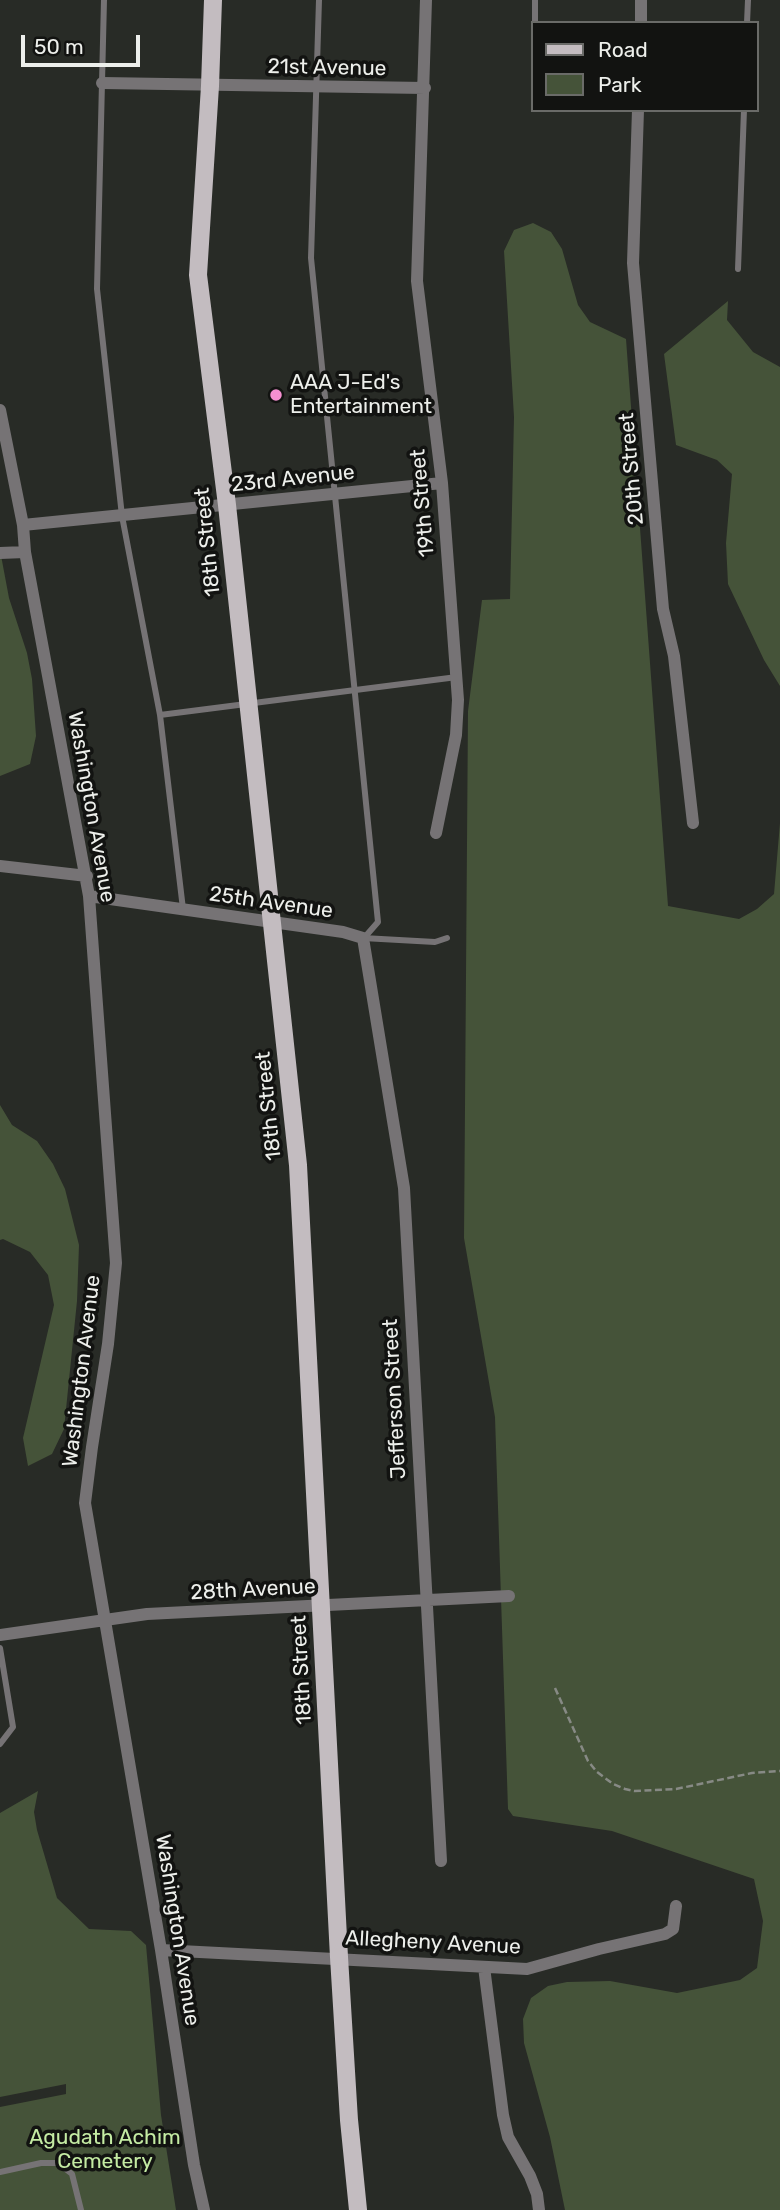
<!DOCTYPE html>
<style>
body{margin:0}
#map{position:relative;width:780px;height:2210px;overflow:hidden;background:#282b26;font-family:Rubik,sans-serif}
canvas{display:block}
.legend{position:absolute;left:531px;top:21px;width:228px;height:91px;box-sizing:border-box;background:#121311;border:2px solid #6a6b68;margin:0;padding:9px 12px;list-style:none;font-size:21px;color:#edefeb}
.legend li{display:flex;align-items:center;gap:14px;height:35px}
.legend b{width:35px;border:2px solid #6a6b68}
.scale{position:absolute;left:21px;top:35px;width:119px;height:32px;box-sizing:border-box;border:4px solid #edefeb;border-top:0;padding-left:9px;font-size:21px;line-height:24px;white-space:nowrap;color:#edefeb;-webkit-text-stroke:5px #121311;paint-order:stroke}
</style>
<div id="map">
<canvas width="780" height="2210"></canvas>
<ul class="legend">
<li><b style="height:9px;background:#c3bcc0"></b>Road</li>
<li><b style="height:19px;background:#455339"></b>Park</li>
</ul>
<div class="scale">50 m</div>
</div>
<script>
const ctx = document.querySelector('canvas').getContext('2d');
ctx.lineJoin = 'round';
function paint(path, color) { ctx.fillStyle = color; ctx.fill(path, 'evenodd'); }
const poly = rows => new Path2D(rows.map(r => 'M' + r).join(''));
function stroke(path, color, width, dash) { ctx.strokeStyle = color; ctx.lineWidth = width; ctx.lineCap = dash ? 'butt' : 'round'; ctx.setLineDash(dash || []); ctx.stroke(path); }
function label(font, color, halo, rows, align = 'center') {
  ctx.font = font + ' Rubik,sans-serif'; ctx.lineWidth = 7; ctx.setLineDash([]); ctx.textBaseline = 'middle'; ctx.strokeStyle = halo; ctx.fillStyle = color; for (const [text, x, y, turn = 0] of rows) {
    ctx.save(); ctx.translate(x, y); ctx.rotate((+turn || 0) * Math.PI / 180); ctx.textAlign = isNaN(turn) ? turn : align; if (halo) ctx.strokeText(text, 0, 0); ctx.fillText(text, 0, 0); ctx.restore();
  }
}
const green = poly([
 [533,223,551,232,562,249,578,305,590,322,626,339,668,906,739,919,757,909,774,894,780,823,780,2210,565,2210,550,2137,524,2043,523,2019,531,1998,548,1986,567,1982,610,1981,677,1993,740,1980,757,1968,763,1921,754,1879,612,1831,513,1816,508,1809,495,1417,464,1238,468,711,482,600,510,599,514,417,504,251,514,230],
 [728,301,727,320,753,352,780,367,780,686,764,660,728,584,726,543,732,474,717,460,676,445,664,354],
 [0,550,9,598,27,653,32,679,36,736,30,764,0,776],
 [0,1105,12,1125,37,1141,53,1164,65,1189,79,1245,77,1301,64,1429,52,1454,28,1466,23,1438,54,1305,48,1275,30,1252,3,1239,0,1240],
 [38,1791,34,1812,37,1830,57,1898,89,1929,131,1931,146,1945,161,2115,176,2210,0,2210,0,2107,66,2094,66,2084,0,2097,0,1813]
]);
const path = poly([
 [555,1688,588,1761,597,1772,613,1784,625,1789,634,1791,676,1789,752,1773,780,1771]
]);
const lane = poly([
 [104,0,97,289,122,516,160,715,183,909],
 [319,0,311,258,378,922,364,938],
 [535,0,535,23],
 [747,23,748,0],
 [738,269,744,110],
 [160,715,457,677],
 [363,938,435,942,447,938],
 [0,1648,13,1727,0,1744],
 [0,2172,41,2163,58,2163,72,2174,81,2210]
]);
const street = poly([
 [426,0,417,281,442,483,458,700,456,735,436,833],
 [641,23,641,0],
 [102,83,425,88],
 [638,110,633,263,663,609,674,656,693,823],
 [0,410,23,525,25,552,89,896,116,1263,108,1344,92,1447,85,1503,161,1950,194,2165,204,2210],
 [23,525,442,483],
 [0,553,25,552],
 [0,866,87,876],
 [89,896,343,932,363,938,404,1188,441,1861],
 [0,1635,147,1614,509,1596],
 [161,1950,527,1969,599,1949,665,1934,673,1929,676,1906],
 [484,1967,503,2115,508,2137,530,2176,537,2194,539,2210]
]);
const primary = poly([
 [213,0,210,86,198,275,227,505,298,1165,339,1957,349,2120,358,2210]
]);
const markers = [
 [276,395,7,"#f690d1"]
];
const streetNames = [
 ["21st Avenue",327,68,1],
 ["20th Street",632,469,-95],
 ["23rd Avenue",293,479,-6],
 ["19th Street",423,503,-95],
 ["18th Street",208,542,-96],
 ["Washington Avenue",91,807,80],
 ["25th Avenue",271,903,8],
 ["18th Street",269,1106,-96],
 ["Washington Avenue",82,1371,-83],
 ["Jefferson Street",395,1399,-93],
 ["28th Avenue",253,1590,-3],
 ["18th Street",302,1670,-93],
 ["Washington Avenue",177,1930,81],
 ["Allegheny Avenue",433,1943,3]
];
const poiNames = [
 ["AAA J-Ed's",290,383],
 ["Entertainment",290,407]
];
const parkNames = [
 ["Agudath Achim",105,2138],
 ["Cemetery",105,2162]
];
paint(green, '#455339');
stroke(path, '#878a85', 2.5, [7, 3.5]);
stroke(lane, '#767375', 6);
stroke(street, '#767375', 12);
stroke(primary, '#c3bcc0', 18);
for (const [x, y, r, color] of markers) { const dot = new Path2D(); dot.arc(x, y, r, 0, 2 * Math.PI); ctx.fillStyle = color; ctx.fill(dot); stroke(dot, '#121311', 2.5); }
label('21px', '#edefeb', '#121311', streetNames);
label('21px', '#edefeb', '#121311', poiNames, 'left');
label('21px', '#c4eba3', '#121311', parkNames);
</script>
